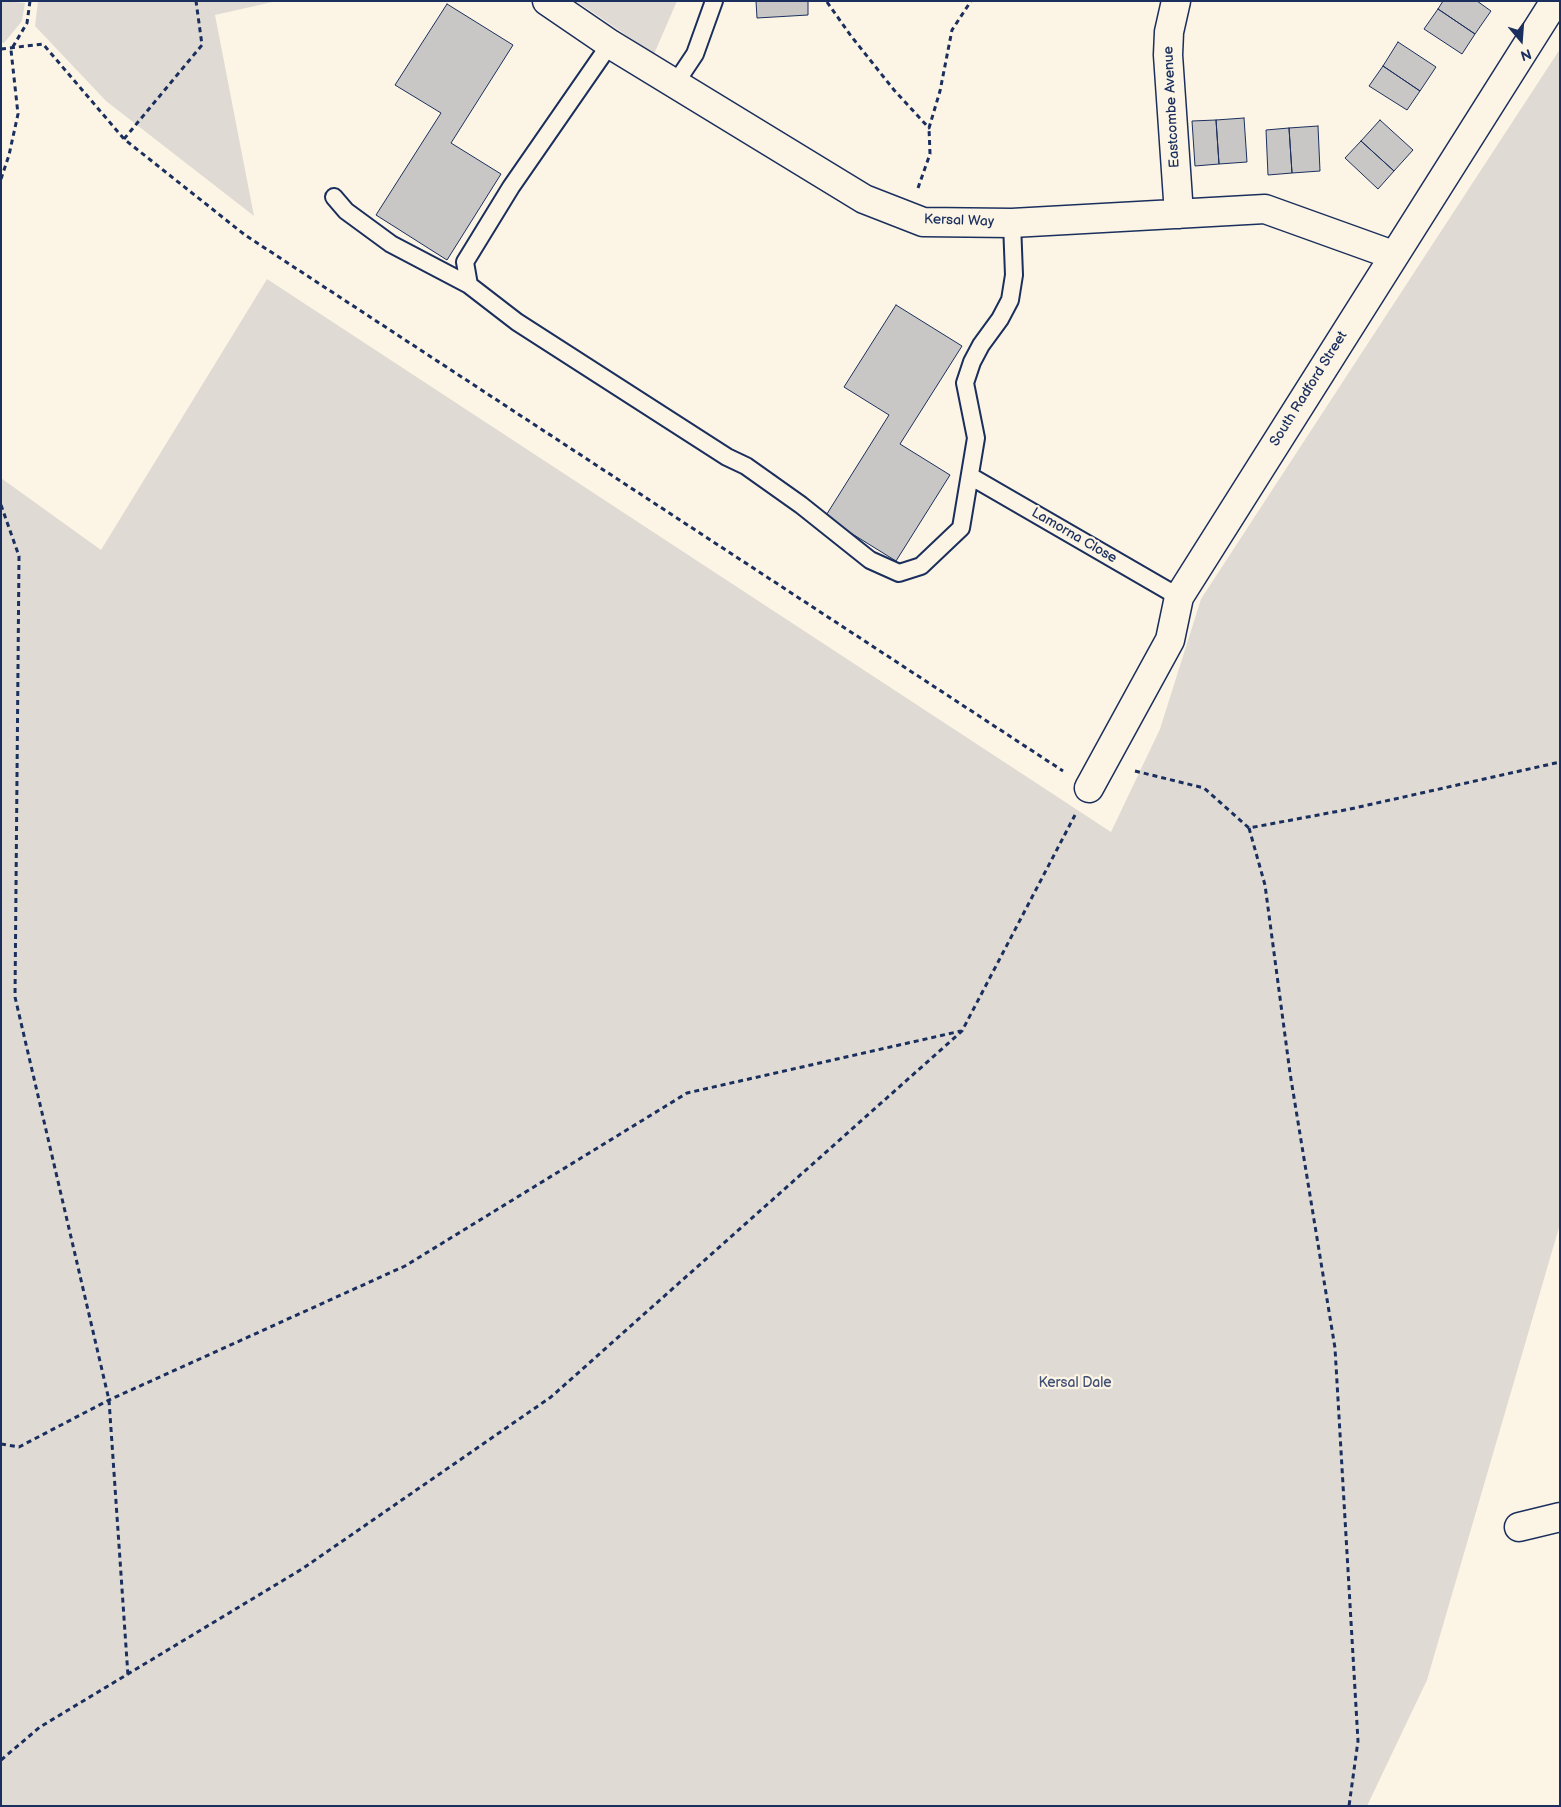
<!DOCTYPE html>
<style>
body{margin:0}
#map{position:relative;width:1561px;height:1807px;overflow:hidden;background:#fcf5e5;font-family:"Balsamiq Sans",sans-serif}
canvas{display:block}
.frame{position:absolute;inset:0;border:2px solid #1b2f5e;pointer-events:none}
.north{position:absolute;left:1496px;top:15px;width:50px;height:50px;-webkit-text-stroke:4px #fcf5e5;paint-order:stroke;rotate:162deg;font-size:14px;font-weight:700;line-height:20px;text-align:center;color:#1b2f5e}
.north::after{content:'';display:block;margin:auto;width:18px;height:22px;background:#1b2f5e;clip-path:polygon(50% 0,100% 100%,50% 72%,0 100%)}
</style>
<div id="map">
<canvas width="1561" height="1807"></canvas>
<div class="frame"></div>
<div class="north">N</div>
</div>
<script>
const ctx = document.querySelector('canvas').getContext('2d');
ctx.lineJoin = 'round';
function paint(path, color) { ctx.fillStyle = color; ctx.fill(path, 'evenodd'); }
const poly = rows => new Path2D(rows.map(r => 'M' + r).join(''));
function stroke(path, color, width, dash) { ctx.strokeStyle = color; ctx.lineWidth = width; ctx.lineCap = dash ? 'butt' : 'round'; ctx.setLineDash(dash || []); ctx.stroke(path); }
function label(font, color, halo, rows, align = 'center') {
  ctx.font = font + ' "Balsamiq Sans",sans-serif'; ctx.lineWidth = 4.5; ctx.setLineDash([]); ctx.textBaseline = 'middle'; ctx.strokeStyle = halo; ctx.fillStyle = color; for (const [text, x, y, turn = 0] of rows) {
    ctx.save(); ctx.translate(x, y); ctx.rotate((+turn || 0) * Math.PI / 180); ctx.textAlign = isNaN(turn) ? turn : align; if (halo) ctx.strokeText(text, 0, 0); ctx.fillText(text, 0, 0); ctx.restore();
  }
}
const green = poly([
 [1,1,25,3,22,21,4,43,1,43],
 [38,1,277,1,215,15,254,216,106,101,35,26],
 [576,1,677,1,654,54],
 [1560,49,1560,1224,1427,1680,1367,1806,1,1806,1,478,101,550,267,279,1111,832,1160,729,1201,599]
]);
const building = poly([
 [756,1,808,1,808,15,757,18,756,1],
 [1443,1,1477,1,1491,11,1475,34,1438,9,1443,1],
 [447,4,513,45,451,143,501,174,447,260,376,215,441,113,395,85,447,4],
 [1438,9,1475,34,1462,54,1424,29,1438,9],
 [1398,42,1436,67,1420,91,1383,66,1398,42],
 [1383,66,1420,91,1407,110,1369,86,1383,66],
 [1244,118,1247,162,1219,164,1216,120,1244,118],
 [1216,120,1219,164,1195,166,1192,121,1216,120],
 [1380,120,1413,150,1394,171,1361,141,1380,120],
 [1318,126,1320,171,1292,173,1289,128,1318,126],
 [1289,128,1292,173,1268,175,1266,130,1289,128],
 [1361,141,1394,171,1378,189,1345,158,1361,141],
 [896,305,962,346,900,444,950,475,896,561,825,517,889,415,844,387,896,305]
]);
const path = poly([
 [827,2,851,36,894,90,929,128,940,91,952,30,971,1],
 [1,49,43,44,124,139,245,235,1063,771],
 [124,139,202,45,196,1],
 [1,179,9,155,18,114,11,50,27,23,30,1],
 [918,188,930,154,929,128],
 [1,505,19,556,15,997,109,1400,128,1676],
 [1135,771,1204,788,1249,828,1350,809,1560,762],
 [1249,828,1265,885,1290,1073,1335,1348,1358,1741,1349,1806],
 [1,1444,19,1447,109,1400,405,1266,687,1093,961,1031],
 [1,1760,40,1727,302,1569,551,1397,962,1031,1075,815]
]);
const service = poly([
 [610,44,511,187,465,262,469,285,517,322,727,457,746,466,801,505,870,560,899,573,921,566,961,528,976,438,965,383,972,362,981,345,1000,319,1010,300,1014,275,1012,223],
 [675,84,695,54,714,1],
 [334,197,346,211,391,244,469,285],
 [970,476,1179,597]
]);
const minor = poly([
 [547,1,610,44,864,199,923,222,1012,223,1265,209,1393,255],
 [1176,1,1169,32,1168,55,1179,214],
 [1089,788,1170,640,1179,597,1555,1],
 [1519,1527,1560,1517]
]);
const streetNames = [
 ["Eastcombe Avenue",1172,107,-93],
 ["Kersal Way",959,221,2],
 ["South Radford Street",1309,389,-58],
 ["Lamorna Close",1074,536,30]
];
const parkNames = [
 ["Kersal Dale",1075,1383]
];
paint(green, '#dfdbd4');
paint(building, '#c8c7c6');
stroke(building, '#1b2f5e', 1);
stroke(service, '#1b2f5e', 20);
stroke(minor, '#1b2f5e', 31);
stroke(path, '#1b2f5e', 3, [5, 4]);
stroke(service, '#fcf5e5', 16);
stroke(minor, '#fcf5e5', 28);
label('14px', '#1b2f5e', '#fcf5e5', streetNames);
label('14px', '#425176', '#fcf5e5', parkNames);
</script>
